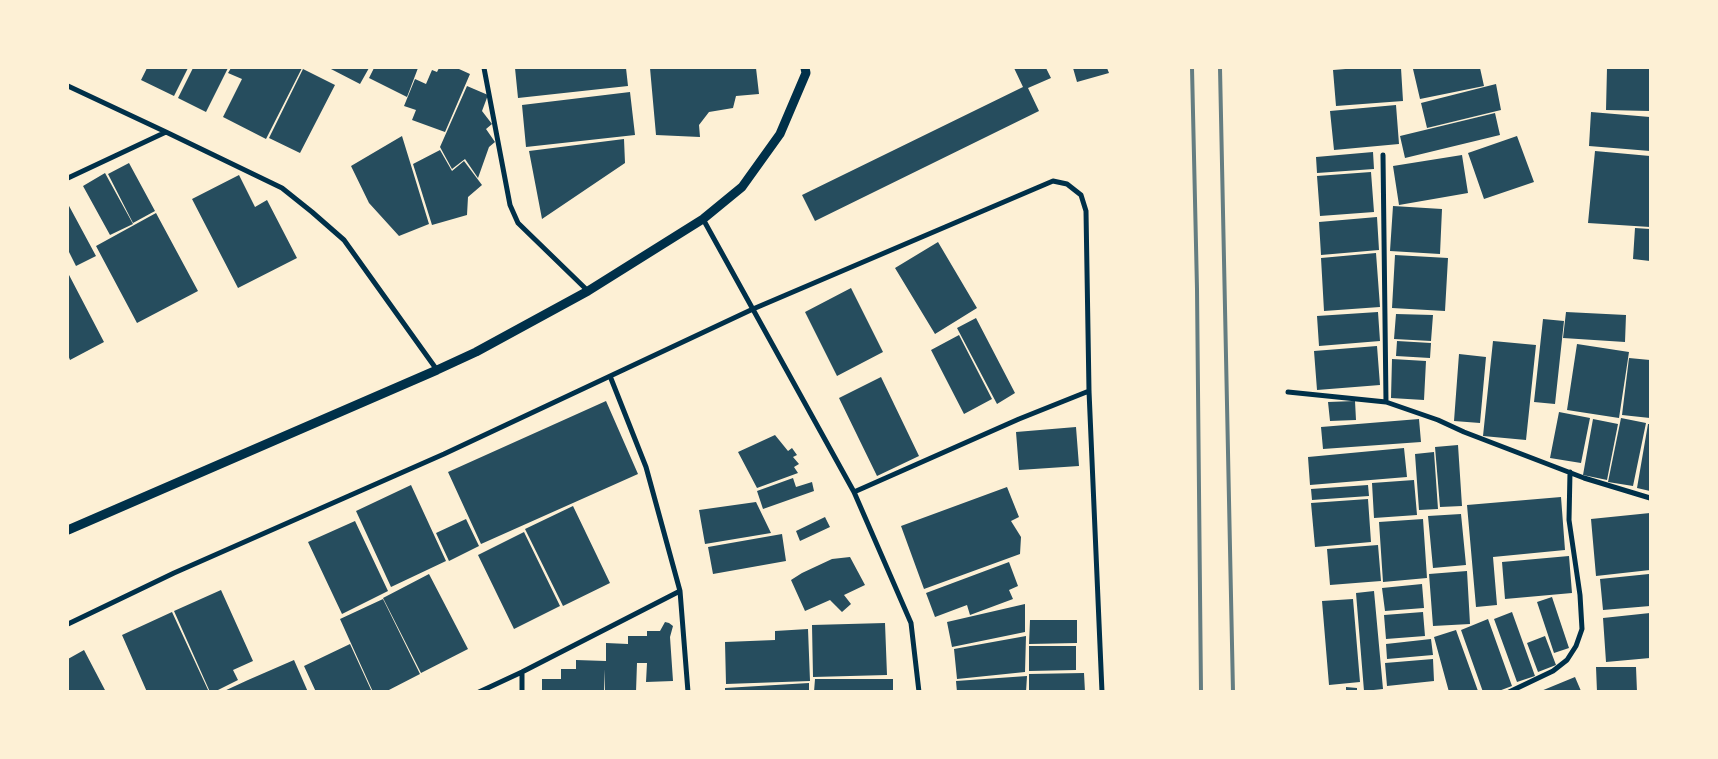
<!DOCTYPE html>
<style>
body{margin:0}
#map{position:relative;width:1718px;height:759px;overflow:hidden;background:#fdf0d5;font-family:"Noto Serif",serif}
canvas{display:block}
.frame{position:absolute;inset:0;border:69px solid #fdf0d5;pointer-events:none}
</style>
<div id="map">
<canvas width="1718" height="759"></canvas>
<div class="frame"></div>
</div>
<script>
const ctx = document.querySelector('canvas').getContext('2d');
ctx.lineJoin = 'round';
function paint(path, color) { ctx.fillStyle = color; ctx.fill(path, 'evenodd'); }
const poly = rows => new Path2D(rows.map(r => 'M' + r).join(''));
function stroke(path, color, width, dash) { ctx.strokeStyle = color; ctx.lineWidth = width; ctx.lineCap = dash ? 'butt' : 'round'; ctx.setLineDash(dash || []); ctx.stroke(path); }
const building = poly([
 [147,68,188,68,174,96,141,80],
 [193,68,228,68,206,112,178,98],
 [231,68,302,68,266,139,223,117,242,79,228,73],
 [329,68,369,68,360,84],
 [374,68,418,68,407,97,369,78],
 [439,68,460,68,459,69,470,74,445,132,412,120,416,110,404,106,415,79,426,84,432,70,437,72],
 [515,68,626,68,628,86,518,98],
 [650,68,756,68,759,94,736,96,733,108,709,112,699,125,700,137,656,135],
 [1014,68,1046,68,1051,78,1028,88,1039,111,815,221,802,195,1023,87],
 [1073,68,1107,68,1109,73,1077,82],
 [1358,68,1401,68,1403,101,1336,106,1333,70],
 [1419,68,1480,68,1484,86,1420,99,1413,69],
 [1607,68,1650,68,1650,111,1606,110],
 [303,69,335,85,300,153,269,138],
 [1496,84,1501,110,1427,128,1421,103],
 [467,86,488,95,482,111,492,124,486,129,495,142,489,147,478,178,465,159,452,169,440,147],
 [630,92,635,135,526,147,522,105],
 [1396,105,1399,144,1334,150,1330,111],
 [1591,112,1650,117,1650,151,1589,146],
 [1495,113,1500,135,1405,158,1400,136],
 [402,136,429,224,399,236,369,203,351,166],
 [1517,136,1534,182,1484,199,1468,153],
 [624,139,625,163,542,219,529,151],
 [440,150,452,171,464,161,482,185,468,197,467,215,432,225,413,164],
 [1595,151,1650,156,1650,227,1588,223],
 [1373,152,1374,169,1317,173,1316,157],
 [1462,155,1468,193,1399,205,1393,166],
 [129,163,155,211,133,223,108,174],
 [1371,172,1374,212,1320,216,1317,176],
 [105,173,133,224,110,235,83,186],
 [239,175,255,207,267,200,297,258,238,288,192,199],
 [68,204,96,256,76,266,68,250],
 [1393,206,1442,209,1440,254,1390,251],
 [156,213,198,291,137,323,96,246],
 [1377,217,1379,250,1321,255,1319,222],
 [1635,228,1650,229,1650,261,1633,259],
 [938,242,977,308,935,334,895,268],
 [1376,253,1380,307,1324,311,1321,258],
 [1395,255,1448,258,1445,311,1392,308],
 [68,273,104,342,70,360,68,355],
 [851,288,883,352,837,376,805,312],
 [1378,312,1380,341,1319,346,1317,316],
 [1566,312,1626,315,1625,342,1563,338],
 [1396,314,1433,315,1431,341,1394,339],
 [976,318,1015,393,997,404,957,328],
 [1543,319,1564,321,1555,404,1534,402],
 [959,335,992,399,964,414,931,350],
 [1397,341,1431,343,1430,358,1396,356],
 [1493,341,1536,345,1526,440,1483,436],
 [1577,344,1629,352,1619,418,1567,410],
 [1377,346,1380,385,1317,390,1314,351],
 [1459,354,1486,357,1480,423,1454,421],
 [1629,358,1650,360,1650,418,1622,415],
 [1392,359,1426,361,1424,400,1391,398],
 [881,377,919,456,877,476,839,398],
 [606,401,638,474,481,544,448,472],
 [1355,401,1356,420,1330,421,1328,402],
 [1559,412,1590,418,1581,463,1550,458],
 [1621,418,1646,423,1633,486,1608,482],
 [1419,419,1421,442,1323,449,1321,427],
 [1593,419,1618,424,1607,480,1583,475],
 [1648,424,1650,424,1650,491,1637,488],
 [1076,427,1079,466,1019,470,1016,432],
 [775,435,788,451,792,448,797,455,793,457,799,464,794,467,798,473,757,488,738,452],
 [1458,445,1462,506,1440,507,1435,447],
 [1404,448,1407,477,1310,485,1308,457],
 [1434,452,1438,509,1419,510,1415,454],
 [793,478,796,487,812,482,814,491,763,509,757,491],
 [1414,480,1417,515,1374,518,1372,483],
 [411,485,446,561,391,587,356,511],
 [1368,485,1369,496,1312,500,1311,489],
 [1007,487,1019,517,1011,521,1021,537,1020,554,924,589,901,526],
 [1561,497,1565,550,1493,557,1497,605,1476,607,1467,505],
 [1368,499,1371,542,1315,547,1311,503],
 [756,502,771,533,705,544,699,510],
 [573,506,610,583,563,606,525,529],
 [1650,513,1650,570,1596,576,1591,519],
 [1461,514,1466,565,1433,568,1428,516],
 [825,517,830,527,800,541,796,531],
 [466,519,479,546,449,561,436,533],
 [1423,519,1427,578,1383,582,1379,522],
 [355,521,388,591,342,614,308,542],
 [524,532,560,606,514,629,478,555],
 [782,534,786,561,713,574,708,547],
 [1378,545,1381,581,1330,585,1327,549],
 [1569,556,1572,593,1505,599,1502,562],
 [850,557,865,585,844,595,851,604,842,612,830,600,805,611,791,580,802,573,832,559],
 [1009,562,1018,586,1009,590,1013,599,970,615,967,605,935,617,926,593],
 [1467,571,1470,624,1433,626,1429,574],
 [429,574,468,649,421,673,383,598],
 [1649,574,1650,606,1603,610,1600,579],
 [1422,584,1424,608,1385,611,1382,588],
 [221,590,253,661,233,670,238,680,214,692,210,692,174,611],
 [1374,591,1383,689,1364,691,1356,593],
 [1552,597,1569,648,1554,653,1537,602],
 [383,599,420,674,385,692,373,692,340,619],
 [1353,599,1360,682,1329,685,1322,601],
 [1025,604,1025,632,952,647,947,622],
 [172,612,209,692,147,692,122,635],
 [1423,612,1425,636,1386,639,1384,615],
 [1512,612,1535,676,1517,682,1494,619],
 [1650,613,1650,658,1606,662,1603,618],
 [1488,619,1512,686,1496,692,1483,692,1461,630],
 [1030,620,1077,620,1077,643,1029,644],
 [665,622,669,623,673,626,670,637,673,681,646,682,647,663,637,663,636,692,605,692,605,669,604,692,542,690,542,679,561,679,561,669,576,669,576,660,606,661,606,643,628,644,628,636,647,636,647,631,660,631],
 [885,623,887,675,813,677,812,625],
 [808,629,810,681,726,684,725,642,775,640,775,631],
 [1456,630,1478,691,1476,692,1449,692,1434,637],
 [1026,636,1025,672,957,679,954,649],
 [1545,636,1556,665,1538,672,1527,643],
 [1431,639,1433,655,1387,659,1386,644],
 [350,644,372,692,316,692,304,666],
 [1029,646,1076,646,1076,670,1029,671],
 [84,650,106,692,68,692,68,659],
 [1433,659,1434,681,1387,686,1385,663],
 [294,660,308,692,222,692,248,680],
 [1596,667,1636,667,1637,692,1597,692],
 [1084,673,1085,692,1029,692,1029,674],
 [1027,676,1026,692,957,692,956,681],
 [1575,677,1581,691,1541,691],
 [815,679,893,679,893,692,814,692],
 [809,683,809,692,725,692,725,688],
 [1346,687,1357,688,1357,692,1346,692]
]);
const minor = poly([
 [484,68,510,205,518,223,588,291],
 [68,86,166,132,282,188,312,212,344,240,437,370],
 [1383,155,1386,402],
 [68,178,166,132],
 [703,219,854,492,911,623,919,692],
 [610,376,646,467,680,591],
 [1288,392,1386,402,1438,420,1464,432,1584,478,1650,498],
 [854,492,1019,419,1089,391],
 [68,624,174,573,444,454,753,309,1053,181,1067,184,1081,195,1086,211,1089,391,1102,692],
 [522,672,522,692],
 [479,692,522,672,680,591,688,692],
 [1509,692,1553,671,1567,660,1576,646,1582,629,1580,595,1569,520,1570,472]
]);
const tertiary = poly([
 [68,530,437,370,476,352,588,291,703,219,742,187,780,134,806,73,805,68]
]);
const rail = poly([
 [1192,68,1197,289,1201,692],
 [1220,68,1233,692]
]);
paint(building, '#264d5e');
stroke(minor, '#003049', 5);
stroke(tertiary, '#003049', 9);
stroke(rail, '#657d81', 4);
</script>
